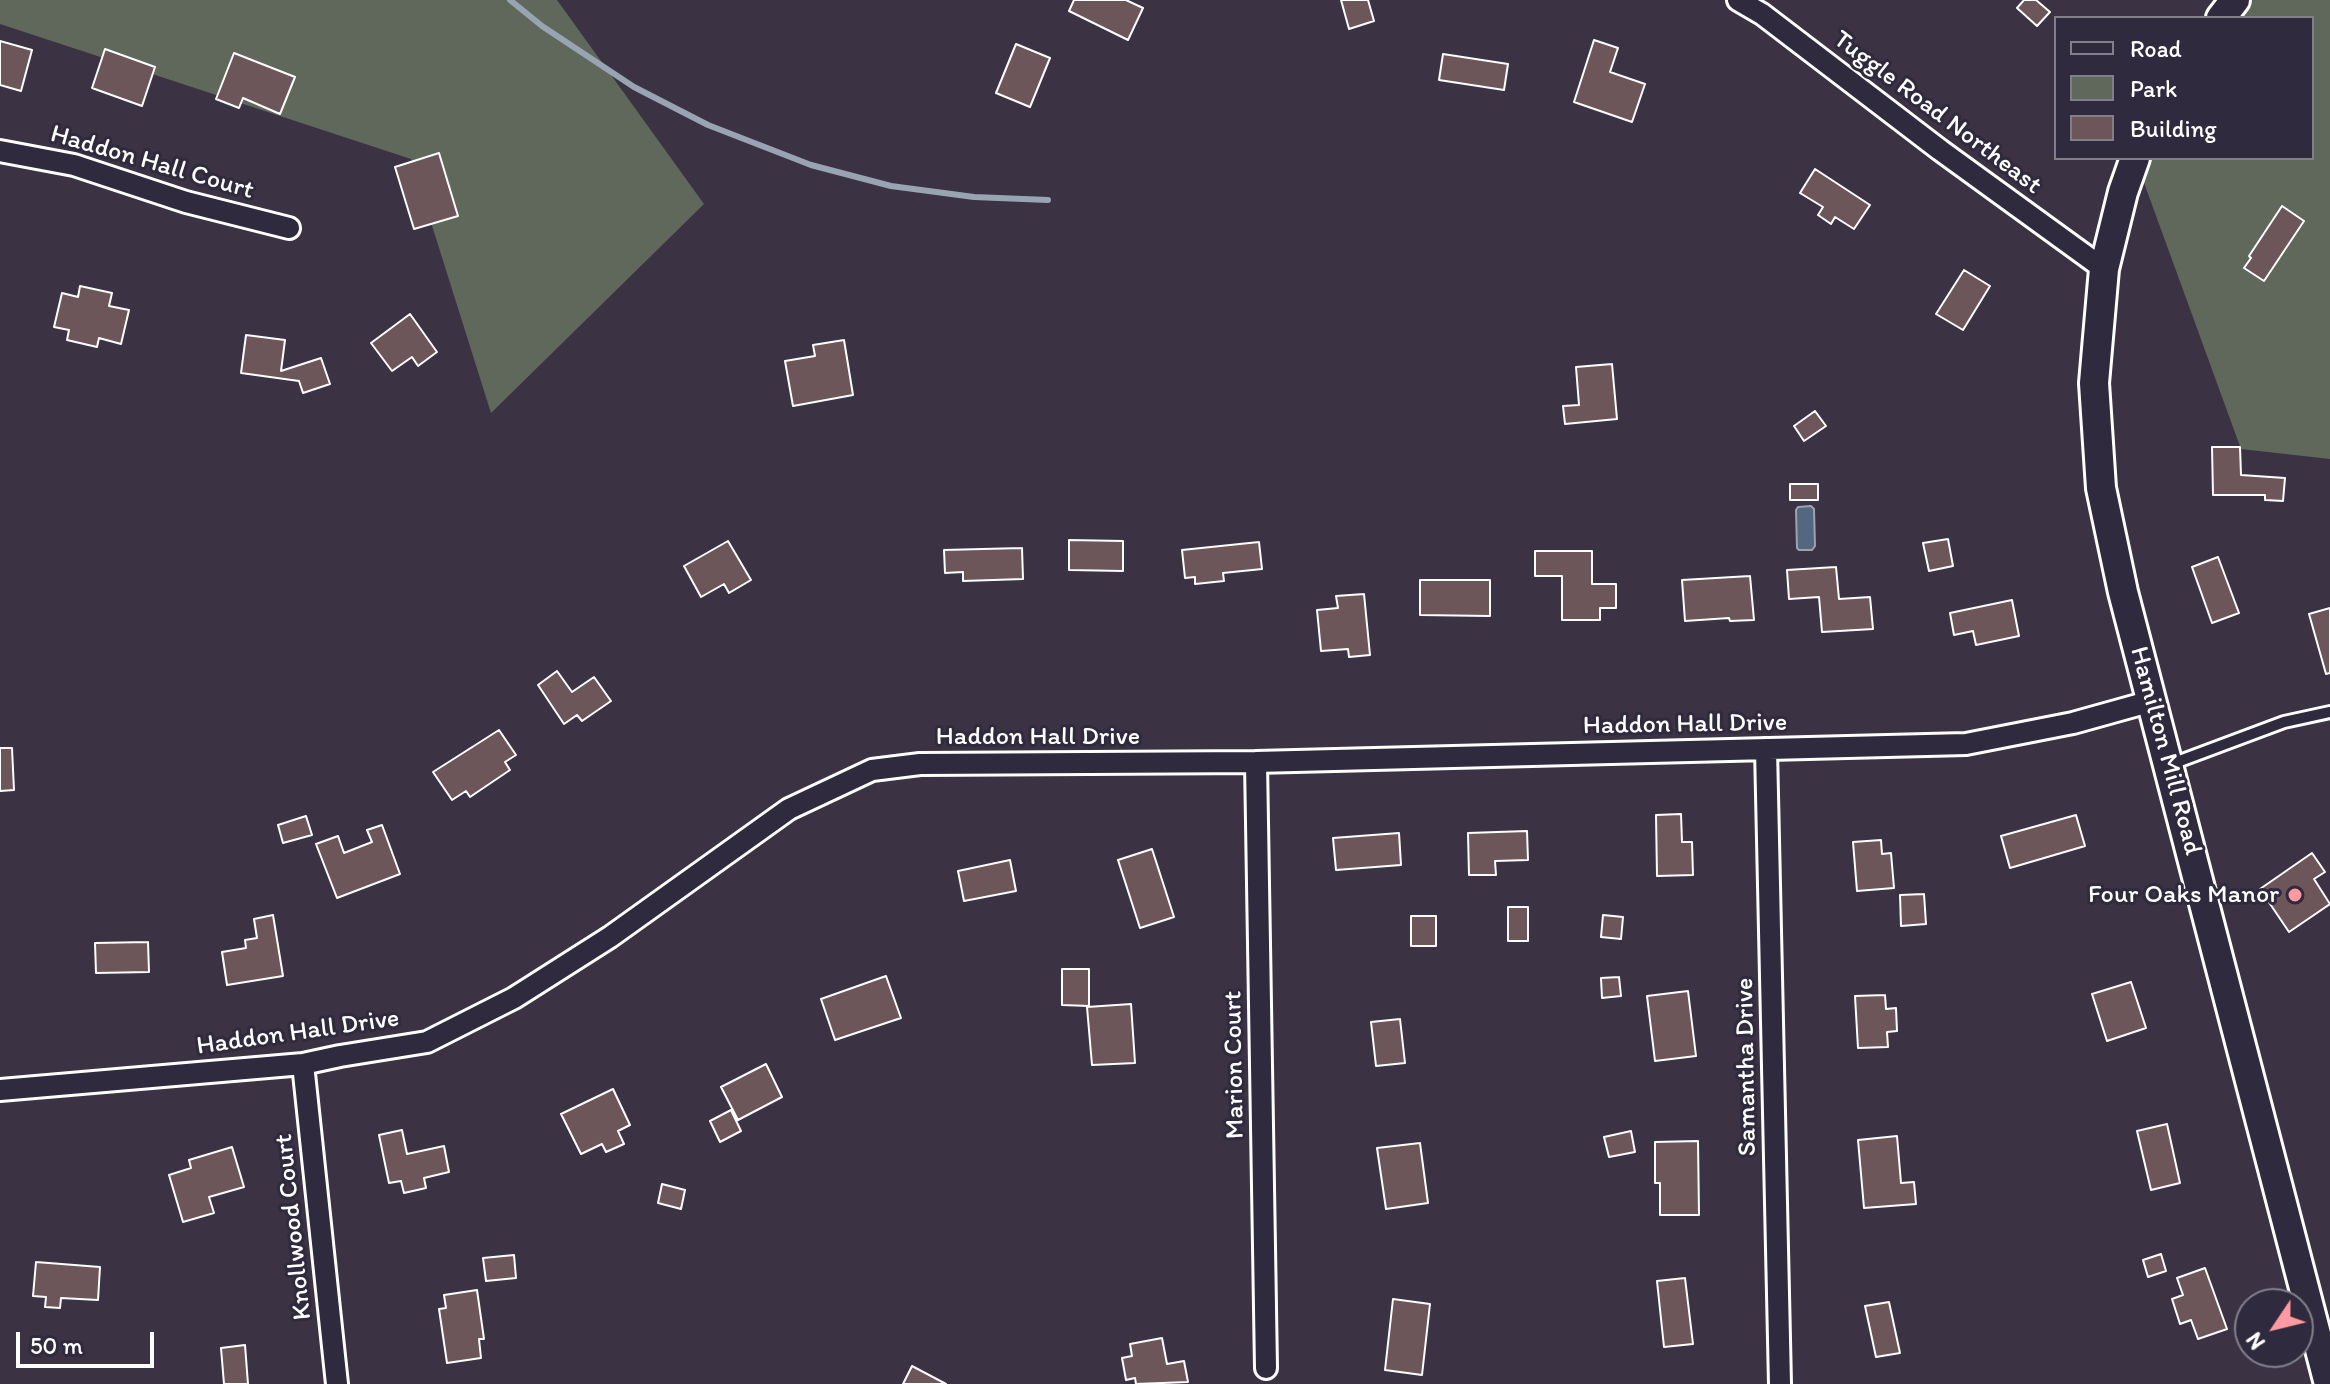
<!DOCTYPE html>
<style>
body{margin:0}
#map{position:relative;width:2330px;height:1384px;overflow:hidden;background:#3b3343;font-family:Itim,sans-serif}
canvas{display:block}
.legend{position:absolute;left:2054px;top:16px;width:260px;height:144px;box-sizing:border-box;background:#2f2a3d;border:2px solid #827f8b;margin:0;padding:10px 14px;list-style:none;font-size:24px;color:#fff}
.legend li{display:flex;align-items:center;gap:16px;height:40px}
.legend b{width:40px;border:2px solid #827f8b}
.north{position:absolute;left:2234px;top:1288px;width:80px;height:80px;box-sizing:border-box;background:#2f2a3d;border:2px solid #827f8b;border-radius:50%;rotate:235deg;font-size:22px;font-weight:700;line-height:32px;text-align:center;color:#fff}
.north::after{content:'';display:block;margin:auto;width:28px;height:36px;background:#ff9aa2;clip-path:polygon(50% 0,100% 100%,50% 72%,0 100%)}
.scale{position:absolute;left:16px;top:1332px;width:138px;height:36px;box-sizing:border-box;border:4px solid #fff;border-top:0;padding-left:10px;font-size:24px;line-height:28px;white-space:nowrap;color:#fff;-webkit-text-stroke:6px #2f2a3d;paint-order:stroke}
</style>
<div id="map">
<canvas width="2330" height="1384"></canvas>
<ul class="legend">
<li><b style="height:10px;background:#2f2a3d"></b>Road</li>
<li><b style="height:22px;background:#5f685b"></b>Park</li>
<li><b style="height:22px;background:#6c565a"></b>Building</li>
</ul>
<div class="north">N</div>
<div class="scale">50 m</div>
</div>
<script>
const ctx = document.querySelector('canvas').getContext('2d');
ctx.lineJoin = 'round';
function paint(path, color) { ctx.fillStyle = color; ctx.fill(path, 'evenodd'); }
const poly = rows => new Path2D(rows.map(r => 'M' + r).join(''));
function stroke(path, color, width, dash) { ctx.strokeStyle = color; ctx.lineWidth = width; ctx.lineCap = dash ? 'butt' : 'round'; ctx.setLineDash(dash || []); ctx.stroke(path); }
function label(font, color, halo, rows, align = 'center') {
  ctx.font = font + ' Itim,sans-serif'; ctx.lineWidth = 6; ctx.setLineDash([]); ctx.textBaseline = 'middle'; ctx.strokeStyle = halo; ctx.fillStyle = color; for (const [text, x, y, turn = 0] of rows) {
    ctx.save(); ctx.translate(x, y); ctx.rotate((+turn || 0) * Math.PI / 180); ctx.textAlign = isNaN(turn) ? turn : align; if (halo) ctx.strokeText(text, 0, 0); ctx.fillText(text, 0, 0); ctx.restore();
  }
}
const green = poly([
 [0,0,557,0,704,204,491,413,411,159,0,24],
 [2219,0,2330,0,2330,459,2241,449,2135,158,2312,158,2312,18,2207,18]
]);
const water = poly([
 [1811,506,1814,509,1815,546,1812,550,1799,550,1797,548,1796,510,1798,507,1811,506]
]);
const stream = poly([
 [510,0,542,26,634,87,708,125,811,165,891,186,974,197,1048,200]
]);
const building = poly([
 [1074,0,1126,0,1143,8,1128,40,1069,11,1074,0],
 [1341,0,1368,0,1374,21,1349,29,1341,0],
 [2024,0,2036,0,2050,12,2037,26,2017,8,2024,0],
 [1594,40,1618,48,1610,72,1645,84,1632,122,1574,102,1594,40],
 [0,41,32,50,21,91,0,85,0,41],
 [1016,44,1050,58,1030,107,996,93,1016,44],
 [105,49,155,67,142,106,92,88,105,49],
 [234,53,295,77,280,114,243,98,239,108,216,99,234,53],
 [1443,54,1508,64,1504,90,1439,80,1443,54],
 [439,153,458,216,414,229,395,167,439,153],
 [1815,169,1870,205,1854,229,1835,217,1831,224,1818,215,1823,207,1800,193,1815,169],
 [2282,206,2304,221,2264,281,2244,268,2251,258,2249,256,2282,206],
 [1964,270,1990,286,1963,330,1936,314,1964,270],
 [80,286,112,293,109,306,129,310,121,344,99,338,97,347,67,340,69,330,54,327,62,293,78,297,80,286],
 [410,314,437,352,418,366,412,357,392,371,371,343,410,314],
 [246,335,285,340,281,371,321,358,330,384,303,393,299,381,241,373,246,335],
 [844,340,853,395,793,406,785,361,815,356,813,345,844,340],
 [1612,364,1617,419,1565,424,1563,406,1579,405,1576,367,1612,364],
 [1815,411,1826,426,1804,441,1794,426,1815,411],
 [2212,447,2240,447,2241,475,2285,478,2283,501,2265,500,2265,495,2213,495,2212,447],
 [1790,484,1818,484,1818,500,1790,500,1790,484],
 [1948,539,1953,566,1929,571,1923,543,1948,539],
 [1069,540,1123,541,1123,571,1069,570,1069,540],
 [728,541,751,580,729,593,724,584,701,597,684,566,728,541],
 [1259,542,1262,569,1223,573,1224,581,1195,584,1195,577,1185,578,1182,550,1259,542],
 [1022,548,1023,579,963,581,963,572,945,573,944,550,1022,548],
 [1535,551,1592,551,1592,584,1616,584,1616,608,1600,608,1600,620,1562,620,1562,576,1535,576,1535,551],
 [2218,557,2239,613,2212,623,2192,567,2218,557],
 [1836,567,1839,599,1870,597,1873,629,1822,632,1819,597,1789,599,1787,570,1836,567],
 [1750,576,1754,620,1730,621,1729,618,1685,621,1682,580,1750,576],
 [1420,580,1490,580,1490,616,1420,615,1420,580],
 [1364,594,1370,655,1349,657,1348,649,1321,651,1317,610,1338,608,1336,596,1364,594],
 [2012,600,2019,636,1976,645,1973,631,1954,635,1950,613,2012,600],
 [2330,608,2330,673,2326,674,2309,614,2330,608],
 [557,671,572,692,594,677,611,701,582,721,577,715,564,724,538,685,557,671],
 [499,730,516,755,505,762,510,770,470,797,466,791,452,800,433,772,499,730],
 [0,748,12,748,14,790,0,791,0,748],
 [1681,814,1682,842,1692,842,1693,875,1657,876,1656,815,1681,814],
 [2076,815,2085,846,2010,868,2001,836,2076,815],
 [306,816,312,835,283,843,278,825,306,816],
 [382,825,400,874,337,898,316,844,338,836,344,853,372,842,367,830,382,825],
 [1527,831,1528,860,1495,861,1496,875,1469,875,1468,833,1527,831],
 [1399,833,1401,865,1336,870,1333,838,1399,833],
 [1881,840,1882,854,1891,853,1894,888,1857,891,1853,842,1881,840],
 [1152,849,1174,917,1140,928,1118,860,1152,849],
 [2312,853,2325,872,2314,879,2330,904,2289,932,2260,889,2312,853],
 [1010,860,1016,891,964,901,958,871,1010,860],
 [1924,894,1926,924,1901,926,1900,895,1924,894],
 [1508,907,1528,907,1528,941,1508,941,1508,907],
 [273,915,283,976,227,985,222,952,246,948,245,940,257,938,254,919,273,915],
 [1603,915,1623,917,1621,939,1601,937,1603,915],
 [1411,916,1436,916,1436,946,1411,946,1411,916],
 [148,942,149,972,96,973,95,943,148,942],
 [1062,969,1089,969,1089,1006,1062,1005,1062,969],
 [886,976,901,1018,835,1040,821,999,886,976],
 [1619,977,1621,996,1602,998,1601,978,1619,977],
 [2131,982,2146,1028,2107,1041,2092,994,2131,982],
 [1688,991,1696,1056,1655,1061,1647,996,1688,991],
 [1885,995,1886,1009,1896,1008,1897,1031,1887,1032,1888,1047,1858,1048,1855,996,1885,995],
 [1131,1004,1135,1063,1092,1065,1087,1007,1131,1004],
 [1400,1019,1405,1063,1376,1066,1371,1022,1400,1019],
 [766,1064,782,1097,738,1120,721,1087,766,1064],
 [613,1089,630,1125,618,1131,624,1144,606,1152,602,1144,581,1154,561,1114,613,1089],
 [731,1110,741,1131,720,1142,710,1121,731,1110],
 [2167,1124,2180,1183,2151,1190,2137,1131,2167,1124],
 [402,1130,407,1154,444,1146,449,1172,424,1178,426,1188,404,1193,401,1181,389,1183,379,1135,402,1130],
 [1631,1131,1635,1152,1609,1157,1604,1137,1631,1131],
 [1897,1136,1901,1183,1914,1182,1916,1204,1864,1208,1858,1140,1897,1136],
 [1698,1141,1699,1215,1660,1215,1660,1183,1655,1183,1655,1142,1698,1141],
 [1420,1143,1428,1203,1386,1209,1377,1148,1420,1143],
 [232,1147,244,1187,209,1197,214,1213,183,1222,169,1175,191,1168,189,1160,232,1147],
 [662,1184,685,1190,681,1209,658,1203,662,1184],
 [2161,1254,2166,1271,2148,1277,2143,1260,2161,1254],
 [514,1255,516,1278,486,1281,483,1258,514,1255],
 [36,1262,100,1267,98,1300,61,1298,60,1308,45,1307,46,1297,33,1296,36,1262],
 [2205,1268,2227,1329,2198,1339,2191,1320,2180,1324,2172,1299,2183,1295,2177,1278,2205,1268],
 [1685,1278,1693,1344,1664,1347,1657,1281,1685,1278],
 [477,1290,484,1339,479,1339,481,1358,447,1363,439,1309,446,1308,444,1295,477,1290],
 [1393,1299,1430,1304,1422,1375,1385,1370,1393,1299],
 [1889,1302,1900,1353,1876,1357,1865,1306,1889,1302],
 [1162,1338,1167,1364,1184,1361,1188,1382,1136,1384,1135,1378,1126,1380,1122,1358,1132,1356,1130,1344,1162,1338],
 [245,1345,248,1384,224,1384,221,1348,245,1345],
 [912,1366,946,1384,903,1384,912,1366]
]);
const service = poly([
 [2169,765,2284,722,2330,712]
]);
const minor = poly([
 [1738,0,1762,14,1940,150,2104,269],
 [0,151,74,165,186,202,289,228],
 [1766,749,1780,1384],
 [1256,762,1266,1368],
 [303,1064,337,1384],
 [0,1090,303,1064,340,1056,427,1042,514,998,610,937,789,809,872,770,920,764,1256,762,1966,744,2073,723,2152,701]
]);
const secondary = poly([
 [2221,18,2235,0],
 [2135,158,2123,192,2104,269,2094,383,2101,488,2123,592,2329,1384]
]);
const markers = [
 [2295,895,8,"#ff9aa2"]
];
const streetNames = [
 ["Tuggle Road Northeast",1937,113,37],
 ["Haddon Hall Court",152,163,16],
 ["Haddon Hall Drive",1685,725,-1],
 ["Haddon Hall Drive",1038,737],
 ["Hamilton Mill Road",2165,751,75],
 ["Haddon Hall Drive",298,1033,-8],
 ["Marion Court",1235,1065,-91],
 ["Samantha Drive",1747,1067,-91],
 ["Knollwood Court",294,1227,-96]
];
const poiNames = [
 ["Four Oaks Manor",2279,895]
];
paint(green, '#5f685b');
paint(water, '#54677f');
stroke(water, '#98a4b2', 2);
stroke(stream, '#98a4b2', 6);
paint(building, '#6c565a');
stroke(building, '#fff', 2);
stroke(service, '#fff', 16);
stroke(minor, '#fff', 26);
stroke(secondary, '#fff', 34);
stroke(service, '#2f2a3d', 10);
stroke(minor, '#2f2a3d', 20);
stroke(secondary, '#2f2a3d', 28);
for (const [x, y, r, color] of markers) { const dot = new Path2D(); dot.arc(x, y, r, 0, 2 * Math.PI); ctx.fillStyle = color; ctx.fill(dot); stroke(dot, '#2f2a3d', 3); }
label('26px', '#fff', '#2f2a3d', streetNames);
label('26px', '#fff', '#2f2a3d', poiNames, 'right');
</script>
